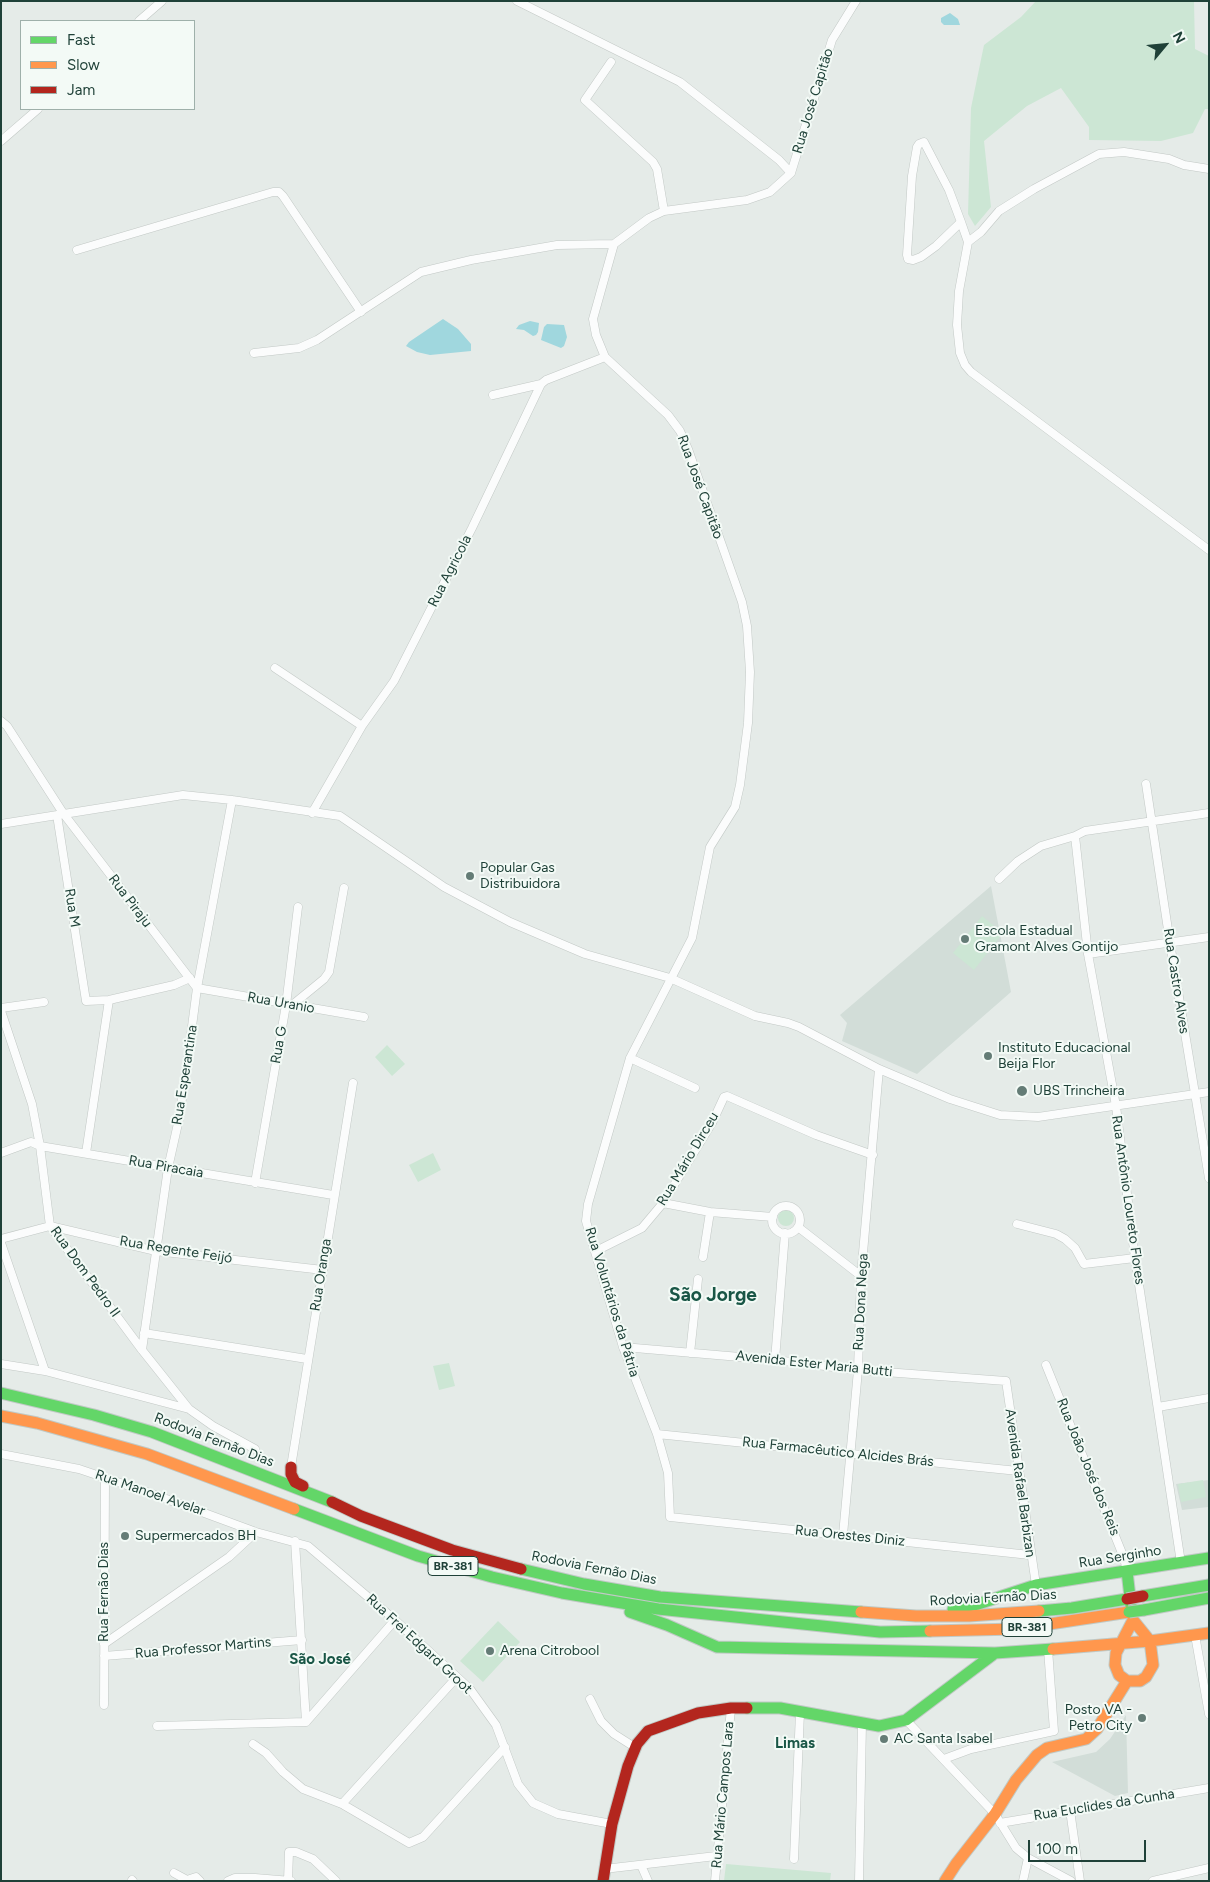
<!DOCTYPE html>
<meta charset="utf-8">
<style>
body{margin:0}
#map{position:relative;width:1210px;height:1882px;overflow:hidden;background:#e5ebe8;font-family:Figtree,sans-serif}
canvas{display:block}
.frame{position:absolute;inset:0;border:2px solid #1f4138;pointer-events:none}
.legend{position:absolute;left:20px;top:20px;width:175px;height:90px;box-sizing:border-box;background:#f3faf6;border:1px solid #9eb0aa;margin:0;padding:6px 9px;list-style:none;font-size:15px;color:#1f4138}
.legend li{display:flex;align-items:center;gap:10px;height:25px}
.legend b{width:25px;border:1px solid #9eb0aa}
.north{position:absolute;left:1140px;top:20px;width:50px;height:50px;-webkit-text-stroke:4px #f3faf6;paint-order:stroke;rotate:62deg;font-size:14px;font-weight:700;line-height:20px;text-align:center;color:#1f4138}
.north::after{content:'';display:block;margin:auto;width:18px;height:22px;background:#1f4138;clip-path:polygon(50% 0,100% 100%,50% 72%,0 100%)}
.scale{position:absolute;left:1028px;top:1840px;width:118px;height:22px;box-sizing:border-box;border:2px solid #1f4138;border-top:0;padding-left:6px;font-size:15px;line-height:18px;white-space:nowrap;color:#1f4138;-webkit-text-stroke:4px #f3faf6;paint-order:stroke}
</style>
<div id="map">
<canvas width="1210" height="1882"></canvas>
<div class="frame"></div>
<ul class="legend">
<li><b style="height:6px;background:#63d668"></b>Fast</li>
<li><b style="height:6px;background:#ff974d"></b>Slow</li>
<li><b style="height:6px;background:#b3261e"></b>Jam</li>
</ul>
<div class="north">N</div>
<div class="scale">100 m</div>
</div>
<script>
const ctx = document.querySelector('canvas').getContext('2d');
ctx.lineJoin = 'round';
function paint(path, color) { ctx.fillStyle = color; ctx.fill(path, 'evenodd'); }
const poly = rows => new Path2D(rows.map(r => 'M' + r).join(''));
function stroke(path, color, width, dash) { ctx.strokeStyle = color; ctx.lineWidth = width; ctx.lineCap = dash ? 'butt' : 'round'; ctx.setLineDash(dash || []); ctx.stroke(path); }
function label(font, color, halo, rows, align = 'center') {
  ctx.font = font + ' Figtree,sans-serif'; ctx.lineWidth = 4; ctx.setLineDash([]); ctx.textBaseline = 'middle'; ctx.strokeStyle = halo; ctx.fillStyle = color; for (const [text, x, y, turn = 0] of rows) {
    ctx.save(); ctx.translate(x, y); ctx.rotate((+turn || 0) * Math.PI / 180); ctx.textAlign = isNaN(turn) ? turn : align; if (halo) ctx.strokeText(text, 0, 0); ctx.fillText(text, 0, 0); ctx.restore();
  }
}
const built = poly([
 [991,886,1011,992,917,1074,842,1041,847,1023,840,1015],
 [1209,1480,1209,1512,1208,1507,1182,1510,1176,1484],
 [1126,1715,1128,1793,1115,1796,1052,1762,1096,1752,1110,1739]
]);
const green = poly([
 [1036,1,1194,1,1195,49,1209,56,1209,109,1205,109,1193,133,1161,141,1089,140,1089,127,1061,88,1027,106,984,141,991,207,975,226,968,214,971,108,984,45,1021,17],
 [982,916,1003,933,974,970,953,953],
 [387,1045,405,1064,392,1076,375,1057],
 [433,1153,441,1170,418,1182,409,1165],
 '778 1218a8 8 0 1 1 16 0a8 8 0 1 1-16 0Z',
 [449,1363,455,1386,439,1390,433,1366],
 [1203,1480,1206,1497,1181,1502,1178,1484],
 [498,1621,520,1642,483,1682,460,1661],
 [726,1864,831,1873,830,1881,724,1881]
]);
const water = poly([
 [950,13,958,19,960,25,944,25,941,22,941,18],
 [443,319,458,329,471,344,471,351,430,355,417,352,406,346,409,342],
 [530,321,539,323,538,332,536,335,533,336,524,330,516,329,519,325],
 [547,324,564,325,567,337,564,346,561,348,541,340,544,327]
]);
const street = poly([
 [517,1,680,82,779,160,791,173],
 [856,1,832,40,791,173,770,192,747,200,664,211,649,218,614,244,593,319,596,335,605,357,668,415,680,431,688,449,742,602,747,626,750,672,748,723,740,785,735,807,710,847,692,938,630,1058,588,1204,586,1221,623,1347,657,1434,668,1473,670,1517,1030,1555],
 [139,21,162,1],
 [611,62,585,100,653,162,657,169,664,211],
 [1,141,38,109],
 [1209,169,1184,165,1169,159,1124,152,1099,154,1034,189,999,211,981,232,968,242,959,291,957,325,960,353,965,365,971,372,1209,550],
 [961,222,936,246,921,257,913,260,908,259,907,255,912,176,917,147,919,144,924,142,949,190,961,222,968,242],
 [77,250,273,192,279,192,283,196,361,312],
 [254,353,299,348,317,340,421,272,471,260,557,245,614,244],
 [493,395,541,384],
 [275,668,362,726],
 [1,721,7,726,63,813,197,988,364,1017],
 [1146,784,1170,943,1209,1178],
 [312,813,362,726,394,681,472,528,541,384,546,380,605,357],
 [57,815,86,1001,109,1000,174,985,190,978],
 [1,824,183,795,232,800,340,816,444,887,510,922,585,954,670,978,755,1016,788,1023,799,1027,879,1069,950,1099,1000,1115,1038,1117,1209,1092],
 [1075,836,1085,831,1209,813],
 [999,879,1018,861,1041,846,1075,836,1088,954,1116,1106,1135,1258,1181,1563],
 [1088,954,1209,937],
 [291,1006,324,979,329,972,344,888],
 [1,1008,44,1002],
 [1,1011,32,1104,40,1146,50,1226,142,1350,189,1409,213,1426,255,1449],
 [630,1058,695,1088],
 [1,1153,31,1142,40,1146,333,1195],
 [86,1153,109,1000],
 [255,1183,286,1005,298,907],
 [663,1203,710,1212,773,1217],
 '772 1220a14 14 0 1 1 28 0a14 14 0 1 1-28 0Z',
 [1017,1224,1056,1234,1065,1239,1075,1248,1084,1264,1135,1258],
 [798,1227,861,1276],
 [1,1239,50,1226,156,1251,323,1270],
 [1,1243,45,1371],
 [596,1251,642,1228,663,1203,712,1123,724,1097,727,1096,816,1135,873,1155],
 [703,1257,710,1212],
 [144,1333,307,1359],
 [623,1347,775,1360,858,1370,1006,1381,1036,1585],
 [142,1350,168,1168,179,1119,187,1065,197,988,232,800],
 [690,1353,698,1279],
 [775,1360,785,1233],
 [1,1364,45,1371,189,1409],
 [1046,1365,1124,1558,1127,1571],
 [1158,1407,1209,1398],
 [657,1434,1018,1471],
 [1,1454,79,1469,150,1493,256,1532,308,1546,395,1620,470,1689,496,1725,518,1784,533,1803,558,1814,612,1824],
 [291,1467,353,1083],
 [843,1535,858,1370,861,1276,879,1069],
 [295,1541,306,1722],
 [1195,1635,1209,1714],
 [104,1644,229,1557,256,1532],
 [104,1656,302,1640],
 [590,1699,601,1721,614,1734,636,1748],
 [104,1705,105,1478],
 [906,1720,995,1814,1016,1848,1028,1858,1071,1881],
 [157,1726,306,1722,395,1620],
 [253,1744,266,1753,283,1772,303,1789,342,1804,409,1843,423,1837,505,1747],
 [944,1759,971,1749,1054,1731,1048,1649],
 [342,1804,457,1677],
 [1070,1810,1080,1881],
 [1000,1823,1209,1788],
 [794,1859,800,1712],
 [641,1865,648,1881],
 [604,1869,716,1856],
 [174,1873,187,1880,196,1877,200,1881],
 [132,1880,133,1881],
 [228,1881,235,1878,255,1878,291,1881],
 [288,1881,289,1852,296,1852,313,1859,336,1881],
 [715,1881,731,1708],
 [859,1881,862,1723],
 [1023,1881,1028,1858],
 [1153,1881,1209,1868]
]);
const fast = poly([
 [1,1393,94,1415,152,1432,332,1502],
 [294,1509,418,1556,492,1577,562,1593,658,1609,880,1632,930,1631],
 [521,1569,584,1584,660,1597,861,1612],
 [1127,1571,1131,1606],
 [1036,1585,1209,1558],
 [1143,1596,1209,1585],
 [953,1609,978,1604,1036,1585],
 [1144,1610,1209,1598],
 [1039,1611,1072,1608,1127,1599],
 [630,1612,667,1625,717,1647,995,1653],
 [747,1708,780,1708,879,1726,906,1720,995,1653,1053,1649]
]);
const slow = poly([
 [1,1416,37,1423,147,1454,294,1509],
 [861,1612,916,1616,969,1616,1039,1611],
 [1133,1620,1150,1641,1153,1665,1146,1677,1140,1681,1127,1681,1119,1675,1115,1665,1116,1653,1133,1620],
 [930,1631,1016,1629,1129,1612],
 [1053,1649,1150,1641,1209,1633],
 [945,1881,956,1864,995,1814,1016,1780,1037,1755,1047,1748,1086,1739,1097,1729,1127,1681]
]);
const jam = poly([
 [291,1467,291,1474,295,1482,303,1486],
 [332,1502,361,1516,452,1550,521,1569],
 [603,1881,612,1824,628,1766,637,1744,648,1731,698,1713,731,1708,747,1708]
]);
const fastBridge = poly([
 [1129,1612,1144,1610]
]);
const jamBridge = poly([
 [1127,1599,1143,1596]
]);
const markers = [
 [470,876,5,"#647c76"],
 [965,939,5,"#647c76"],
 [988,1056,5,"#647c76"],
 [1022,1091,6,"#647c76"],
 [125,1536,5,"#647c76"],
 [490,1651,5,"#647c76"],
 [1142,1718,5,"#647c76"],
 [884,1739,5,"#647c76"]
];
const shields = [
 [453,1566,50],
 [1027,1627,50]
];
const shieldNames = [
 ["BR-381",453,1566],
 ["BR-381",1027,1627]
];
const streetNames = [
 ["Rua José Capitão",813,101,-73],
 ["Rua José Capitão",700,487,70],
 ["Rua Agricola",450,571,-63],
 ["Rua Piraju",130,901,53],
 ["Rua M",72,908,81],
 ["Rua Castro Alves",1176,981,81],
 ["Rua Uranio",281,1003,10],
 ["Rua G",279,1045,-80],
 ["Rua Esperantina",185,1075,-81],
 ["Rua Mário Dirceu",688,1159,-59],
 ["Rua Piracaia",166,1167,10],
 ["Rua Antônio Loureto Flores",1128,1200,82],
 ["Rua Regente Feijó",176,1250,9],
 ["Rua Dom Pedro II",85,1272,54],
 ["Rua Oranga",321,1275,-81],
 ["Rua Voluntários da Pátria",612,1302,73],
 ["Rua Dona Nega",861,1302,-87],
 ["Avenida Ester Maria Butti",814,1364,6],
 ["Rodovia Fernão Dias",214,1440,21],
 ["Rua Farmacêutico Alcides Brás",838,1452,6],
 ["Rua João José dos Reis",1088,1467,68],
 ["Avenida Rafael Barbizan",1020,1483,82],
 ["Rua Manoel Avelar",150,1493,19],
 ["Rua Orestes Diniz",850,1536,6],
 ["Rua Serginho",1120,1557,-9],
 ["Rodovia Fernão Dias",594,1568,11],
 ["Rua Fernão Dias",104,1592,-90],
 ["Rodovia Fernão Dias",993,1598,-3],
 ["Rua Frei Edgard Groot",419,1644,43],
 ["Rua Professor Martins",203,1648,-5],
 ["Rua Mário Campos Lara",723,1795,-85],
 ["Rua Euclides da Cunha",1104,1805,-9]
];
const poiNames = [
 ["Popular Gas",480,868],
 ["Distribuidora",480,884],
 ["Escola Estadual",975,931],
 ["Gramont Alves Gontijo",975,947],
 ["Instituto Educacional",998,1048],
 ["Beija Flor",998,1064],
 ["UBS Trincheira",1033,1091],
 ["Supermercados BH",135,1536],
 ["Arena Citrobool",500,1651],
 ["Posto VA -",1132,1710,"right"],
 ["Petro City",1132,1726,"right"],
 ["AC Santa Isabel",894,1739]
];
const neighbourhoodNames = [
 ["São José",320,1660],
 ["Limas",795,1744]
];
const districtNames = [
 ["São Jorge",713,1295]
];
paint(built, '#d2ddd8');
paint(green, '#cce6d4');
paint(water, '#a0d7de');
stroke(street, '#c2c8c5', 9);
stroke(fast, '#c0c9c5', 13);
stroke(slow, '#c0c9c5', 13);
stroke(jam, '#c0c9c5', 13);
stroke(street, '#fbfcfc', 8);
stroke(fast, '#63d668', 11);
stroke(slow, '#ff974d', 11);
stroke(jam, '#b3261e', 11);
stroke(fastBridge, '#bcc7c4', 13, []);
stroke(jamBridge, '#bcc7c4', 13, []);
stroke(fastBridge, '#63d668', 11);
stroke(jamBridge, '#b3261e', 11);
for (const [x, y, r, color] of markers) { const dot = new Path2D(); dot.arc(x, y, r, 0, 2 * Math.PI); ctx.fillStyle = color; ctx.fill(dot); stroke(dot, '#f3faf6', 2); }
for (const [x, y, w] of shields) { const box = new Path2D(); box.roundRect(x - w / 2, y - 9.5, w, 19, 4); ctx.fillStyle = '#f3faf6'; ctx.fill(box); stroke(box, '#1f4138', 1); }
label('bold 12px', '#1f4138', null, shieldNames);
label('14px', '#1f4138', '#f3faf6', streetNames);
label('14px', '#1f4138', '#f3faf6', poiNames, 'left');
label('bold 15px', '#195646', '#f3faf6', neighbourhoodNames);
label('bold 19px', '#195646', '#f3faf6', districtNames);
</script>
